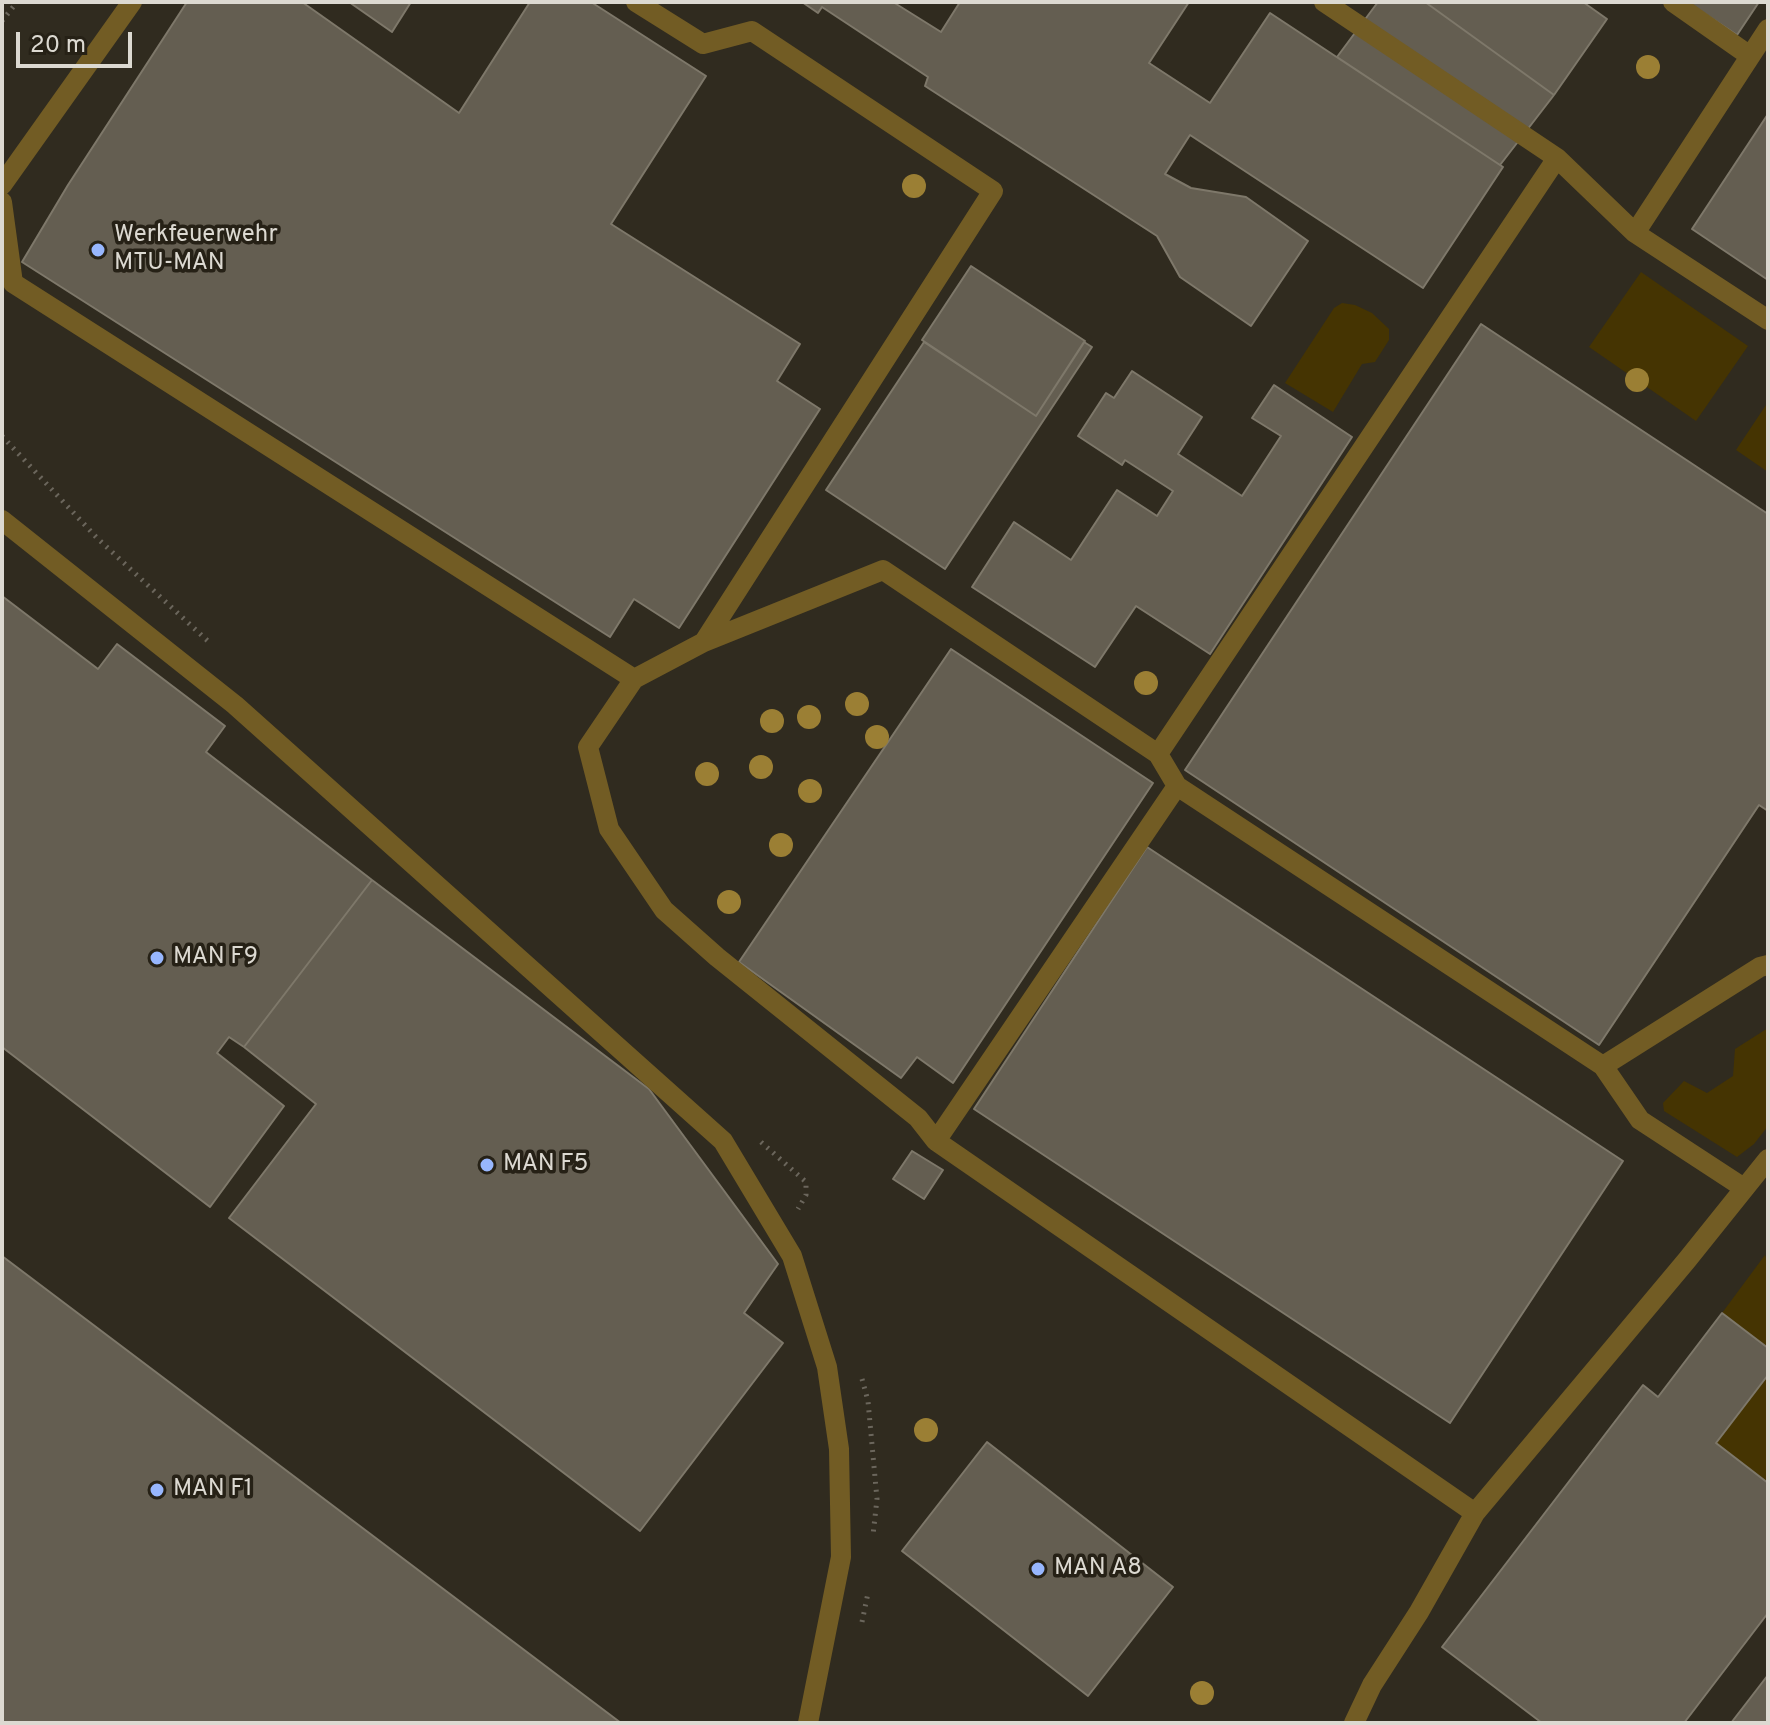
<!DOCTYPE html>
<style>
body{margin:0}
#map{position:relative;width:1770px;height:1725px;overflow:hidden;background:#302b1f;font-family:Overpass,sans-serif}
canvas{display:block}
.frame{position:absolute;inset:0;border:4px solid #dcd9d1;pointer-events:none}
.scale{position:absolute;left:16px;top:32px;width:116px;height:36px;box-sizing:border-box;border:4px solid #dcd9d1;border-top:0;padding-left:10px;font-size:24px;line-height:28px;white-space:nowrap;color:#dcd9d1;-webkit-text-stroke:6px #262116;paint-order:stroke}
</style>
<div id="map">
<canvas width="1770" height="1725"></canvas>
<div class="frame"></div>
<div class="scale">20 m</div>
</div>
<script>
const ctx = document.querySelector('canvas').getContext('2d');
ctx.lineJoin = 'round';
function paint(path, color) { ctx.fillStyle = color; ctx.fill(path, 'evenodd'); }
const poly = rows => new Path2D(rows.map(r => 'M' + r).join(''));
function stroke(path, color, width, dash) { ctx.strokeStyle = color; ctx.lineWidth = width; ctx.lineCap = dash ? 'butt' : 'round'; ctx.setLineDash(dash || []); ctx.stroke(path); }
function label(font, color, halo, rows, align = 'center') {
  ctx.font = font + ' Overpass,sans-serif'; ctx.lineWidth = 7; ctx.setLineDash([]); ctx.textBaseline = 'middle'; ctx.strokeStyle = halo; ctx.fillStyle = color; for (const [text, x, y, turn = 0] of rows) {
    ctx.save(); ctx.translate(x, y); ctx.rotate((+turn || 0) * Math.PI / 180); ctx.textAlign = isNaN(turn) ? turn : align; if (halo) ctx.strokeText(text, 0, 0); ctx.fillText(text, 0, 0); ctx.restore();
  }
}
const green = poly([
 [1641,272,1748,346,1696,421,1589,347],
 [1342,303,1355,305,1372,313,1389,329,1389,340,1375,362,1362,364,1333,412,1285,383,1334,308],
 [1768,402,1768,472,1736,450],
 [1768,1028,1768,1126,1754,1144,1737,1157,1664,1111,1663,1103,1684,1081,1707,1093,1733,1076,1735,1049],
 [1765,1255,1768,1264,1768,1348,1722,1313],
 [1768,1375,1768,1483,1716,1443]
]);
const building = poly([
 [187,2,302,2,459,113,530,2,591,2,706,76,611,224,800,344,777,381,820,409,679,628,634,599,610,637,22,262,68,185,187,2],
 [349,2,411,2,392,32,349,2],
 [802,2,893,2,941,32,960,2,1189,2,1149,63,1210,103,1270,13,1503,167,1423,288,1190,135,1165,174,1191,188,1246,197,1308,241,1251,326,1180,277,1157,236,925,86,928,77,822,7,818,13,802,2],
 [1378,2,1425,2,1554,95,1500,165,1337,57,1378,2],
 [1425,2,1583,2,1607,19,1554,95,1425,2],
 [1687,2,1759,2,1737,35,1687,2],
 [1768,114,1768,280,1692,229,1768,114],
 [971,266,1085,341,1036,416,922,340,971,266],
 [1481,324,1768,514,1768,811,1759,805,1599,1045,1185,770,1481,324],
 [924,342,1036,416,1084,342,1092,347,945,569,826,490,924,342],
 [1132,371,1202,417,1178,454,1242,496,1281,436,1252,418,1274,385,1352,437,1210,654,1136,606,1095,667,972,587,1014,522,1071,560,1117,490,1157,516,1173,491,1125,460,1122,465,1078,436,1106,393,1114,398,1132,371],
 [2,596,98,669,117,644,225,726,206,752,372,880,244,1047,229,1037,217,1053,284,1106,210,1207,2,1047,2,596],
 [951,649,1153,783,953,1083,917,1057,901,1078,739,962,951,649],
 [1147,847,1623,1161,1450,1423,974,1109,1147,847],
 [372,880,649,1089,778,1264,744,1313,783,1343,640,1531,229,1218,316,1104,244,1047,372,880],
 [912,1151,943,1170,924,1199,893,1179,912,1151],
 [2,1256,621,1723,2,1723,2,1256],
 [1722,1313,1768,1348,1768,1375,1716,1443,1768,1483,1768,1613,1684,1723,1542,1723,1442,1647,1643,1385,1658,1397,1722,1313],
 [987,1442,1173,1587,1088,1696,902,1551,987,1442],
 [1768,1675,1768,1723,1731,1723,1768,1675]
]);
const path = poly([
 [2,21,17,2],
 [2,436,97,538,211,644],
 [761,1142,806,1182,806,1195,798,1209],
 [862,1379,868,1401,877,1499,873,1535],
 [862,1622,868,1593]
]);
const service = poly([
 [636,2,703,44,752,31,993,191,704,642],
 [1324,2,1557,158],
 [1673,2,1750,56],
 [1768,29,1635,233,1768,320],
 [2,185,132,2],
 [2,202,13,283,634,679,704,642,883,570,1158,754,1177,786,1603,1066,1760,967,1768,965],
 [2,520,235,705,723,1141,792,1256,827,1367,839,1449,841,1557,808,1723],
 [634,679,588,747,609,829,664,910,717,957,918,1118,936,1141],
 [1158,754,1557,158,1635,233],
 [1177,786,936,1141,1475,1513],
 [1603,1066,1640,1120,1744,1188],
 [1354,1723,1372,1685,1419,1612,1475,1513,1687,1260,1768,1159]
]);
const trees = [
 [1648,67],
 [914,186],
 [1637,380],
 [1146,683],
 [857,704],
 [809,717],
 [772,721],
 [877,737],
 [761,767],
 [707,774],
 [810,791],
 [781,845],
 [729,902],
 [926,1430],
 [1202,1693]
];
const markers = [
 [98,250,8,"#97b6fd"],
 [157,958,8,"#97b6fd"],
 [487,1165,8,"#97b6fd"],
 [157,1490,8,"#97b6fd"],
 [1038,1569,8,"#97b6fd"]
];
const poiNames = [
 ["Werkfeuerwehr",114,236],
 ["MTU-MAN",114,264],
 ["MAN F9",173,958],
 ["MAN F5",503,1165],
 ["MAN F1",173,1490],
 ["MAN A8",1054,1569]
];
paint(green, '#453402');
paint(building, '#645e51');
stroke(building, '#7e786a', 2);
stroke(path, '#6b665c', 5, [2, 6]);
stroke(service, '#725c24', 20);
ctx.fillStyle = '#9b7f34';
for (const [x, y] of trees) { ctx.beginPath(); ctx.arc(x, y, 12, 0, 2 * Math.PI); ctx.fill(); }
for (const [x, y, r, color] of markers) { const dot = new Path2D(); dot.arc(x, y, r, 0, 2 * Math.PI); ctx.fillStyle = color; ctx.fill(dot); stroke(dot, '#262116', 3); }
label('24px', '#dcd9d1', '#262116', poiNames, 'left');
</script>
